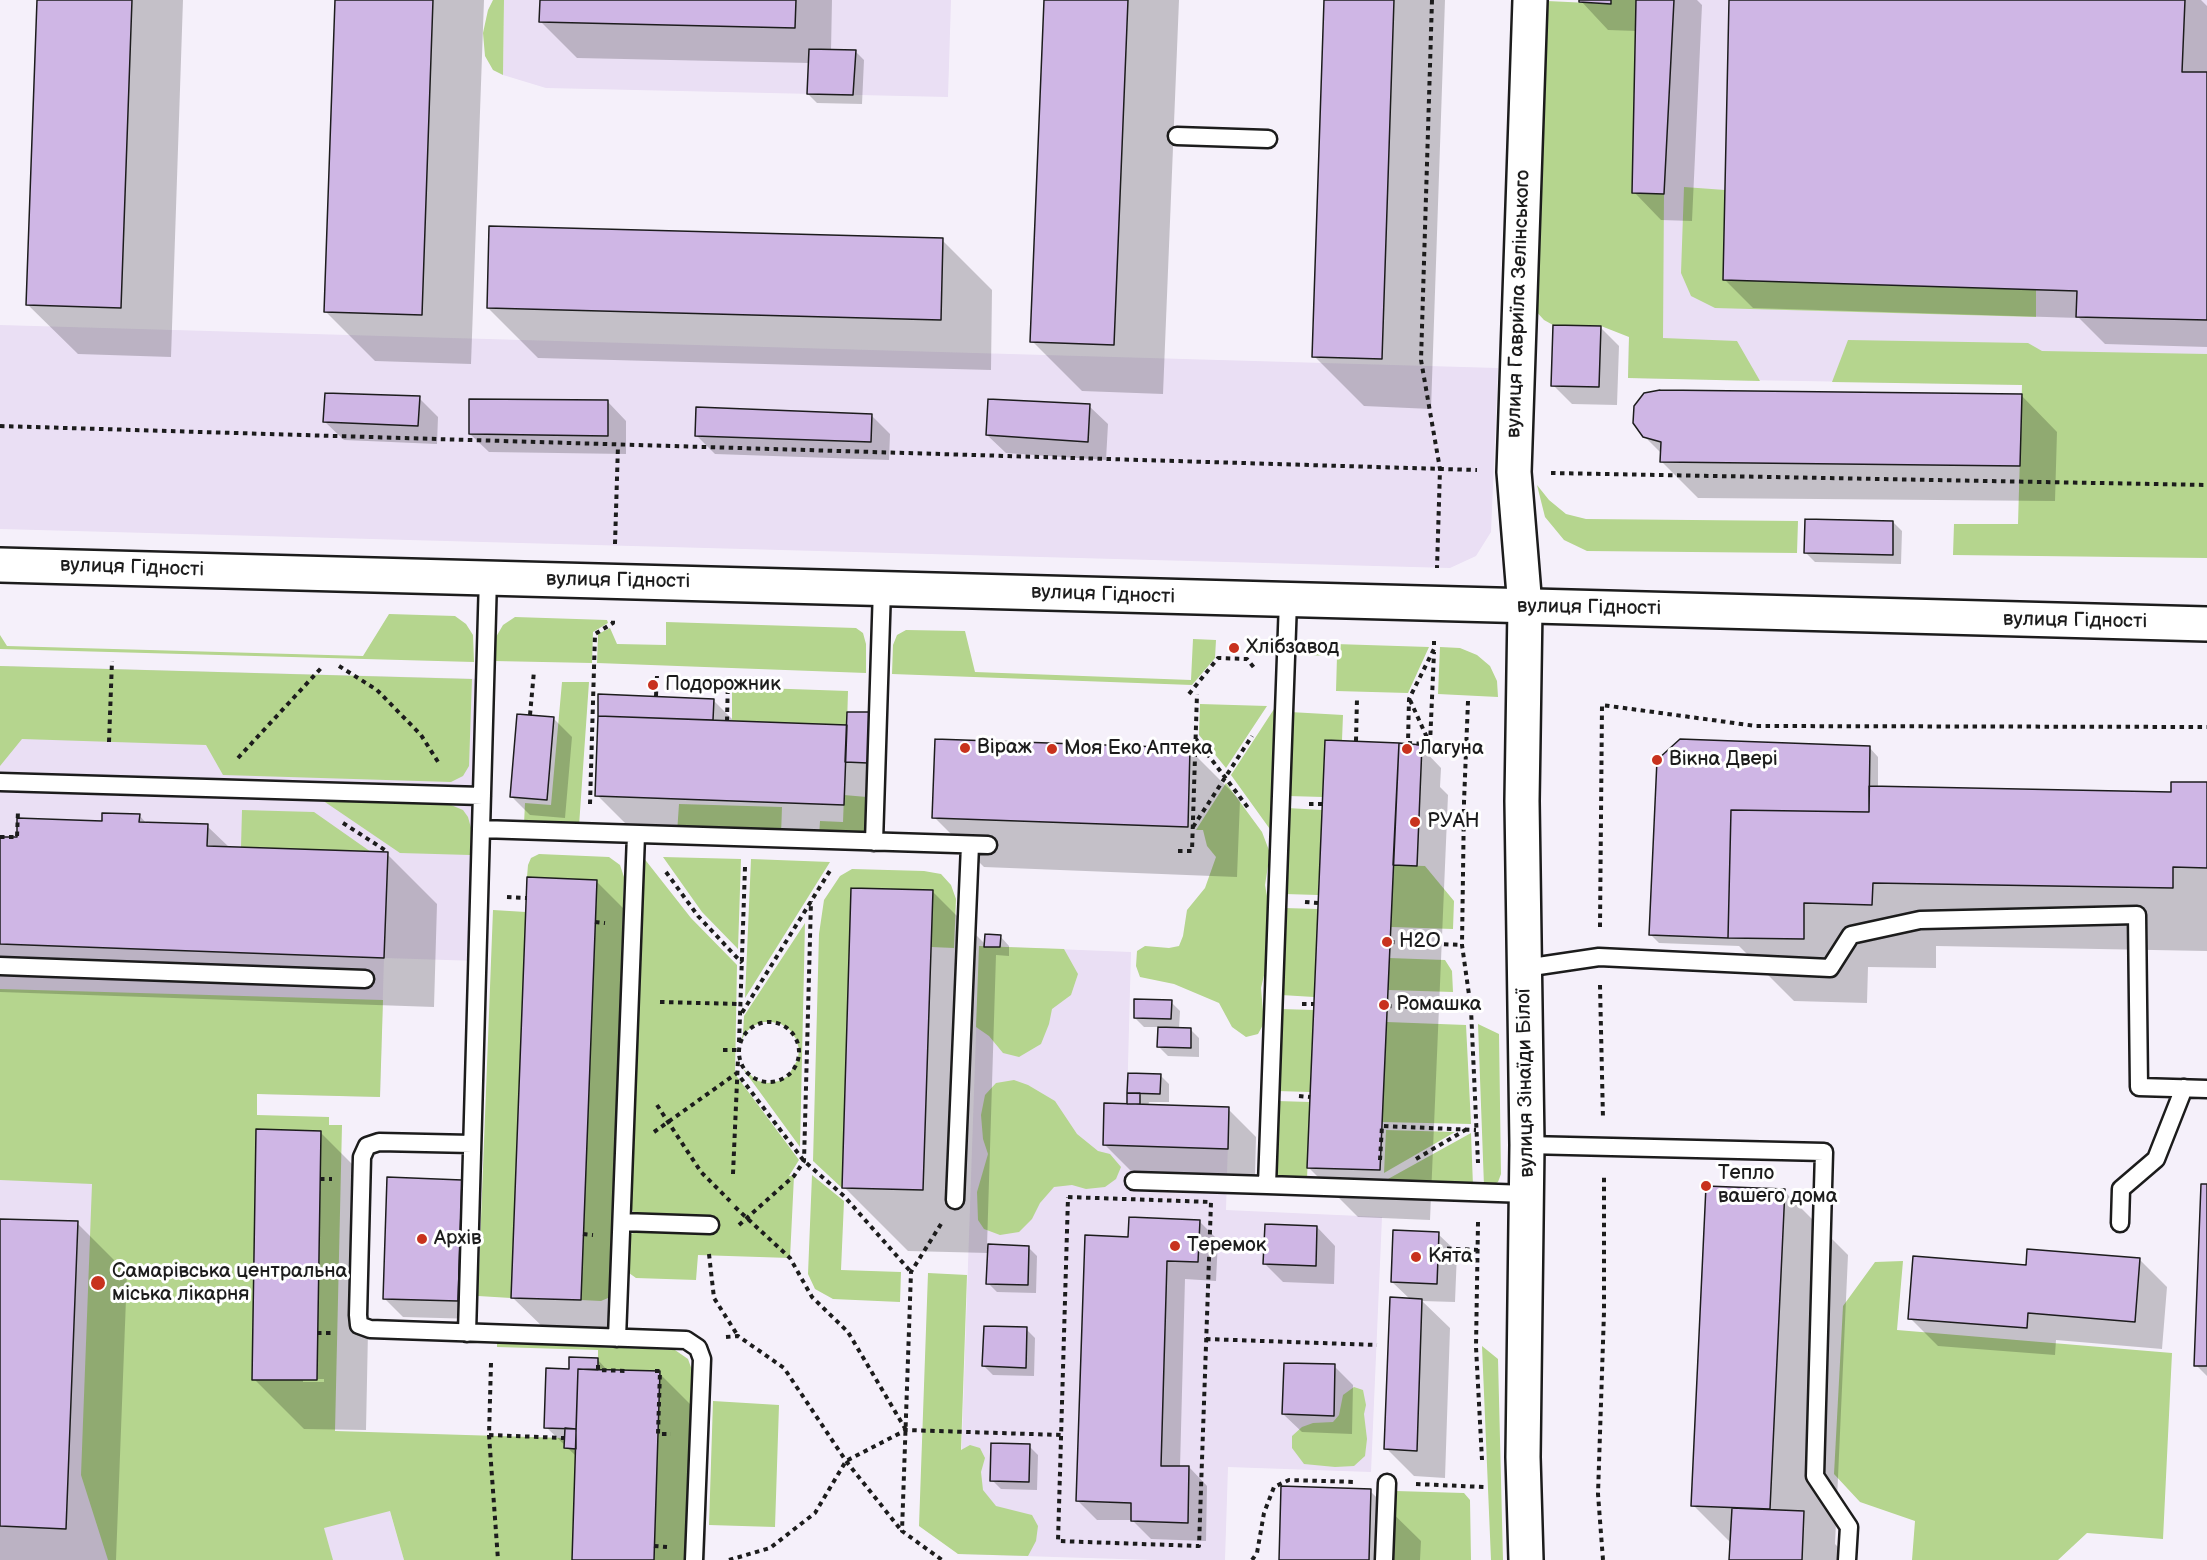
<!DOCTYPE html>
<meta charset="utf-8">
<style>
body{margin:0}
canvas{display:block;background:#f5f0fa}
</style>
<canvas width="2207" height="1560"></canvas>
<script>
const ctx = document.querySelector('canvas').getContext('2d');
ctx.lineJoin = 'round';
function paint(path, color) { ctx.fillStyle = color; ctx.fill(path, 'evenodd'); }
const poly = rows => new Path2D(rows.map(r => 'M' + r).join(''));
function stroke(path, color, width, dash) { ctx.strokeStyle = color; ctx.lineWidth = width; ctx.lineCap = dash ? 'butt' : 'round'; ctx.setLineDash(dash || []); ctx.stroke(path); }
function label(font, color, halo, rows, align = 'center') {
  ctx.font = font + ' "Balsamiq Sans",sans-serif'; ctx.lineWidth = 6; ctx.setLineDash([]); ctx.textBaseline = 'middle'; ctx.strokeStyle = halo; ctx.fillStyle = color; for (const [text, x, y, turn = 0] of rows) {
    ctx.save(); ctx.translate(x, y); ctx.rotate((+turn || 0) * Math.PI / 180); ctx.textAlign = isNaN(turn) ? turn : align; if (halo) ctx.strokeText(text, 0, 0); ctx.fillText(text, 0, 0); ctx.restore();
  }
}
const built = poly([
 [504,0,951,0,948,97,546,88,503,75],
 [1636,0,2207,0,2207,388,1628,378],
 [0,325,1498,368,1491,532,1476,556,1450,568,0,529],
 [0,666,485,679,478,961,384,958,380,1097,257,1094,189,1468,379,1474,404,1560,0,1560],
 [979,946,1131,952,1127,1103,1229,1107,1226,1210,1382,1217,1371,1472,1228,1467,1225,1560,1153,1560,958,1554]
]);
const green = poly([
 [493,0,504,0,503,75,493,70,485,56,483,33,488,10],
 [1611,0,1636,0,1632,193,1664,194,1663,338,1737,341,1760,381,1628,378,1629,337,1601,326,1553,325,1544,320,1534,309,1547,1,1610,4],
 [1684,187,1725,190,1724,280,2036,290,2036,317,1715,308,1691,296,1681,273],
 [1848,340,2028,343,2042,351,2207,354,2207,558,1953,555,1954,524,2018,524,2022,385,1832,382],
 [1537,485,1549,500,1566,514,1586,519,1798,521,1797,553,1587,551,1564,540,1545,517],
 [389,614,455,616,466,624,473,635,474,662,0,649,0,635,7,646,363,656],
 [515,617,607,620,608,623,593,632,592,663,494,661,496,637,503,625],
 [666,622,856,628,863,633,866,644,866,673,597,663,598,634,610,628,617,644,666,645],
 [906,630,965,631,975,672,1191,680,1193,639,1216,640,1215,658,1192,685,892,674,893,645,897,635],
 [1304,643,1429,647,1408,693,1336,691,1337,656,1300,655,1300,647],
 [1440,647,1460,648,1477,655,1490,666,1497,681,1498,697,1438,694],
 [0,666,472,679,469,766,463,776,451,782,223,775,206,745,22,739,0,766],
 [562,682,589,682,579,826,524,824,525,803,551,805],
 [732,687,848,691,847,725,732,721],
 [1200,704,1267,706,1226,768,1199,735],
 [1276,706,1272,832,1231,775],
 [1290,712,1343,715,1342,740,1325,740,1323,797,1288,796],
 [1226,783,1262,832,1270,853,1265,885,1269,907,1266,940,1267,963,1261,988,1264,1023,1258,1034,1246,1037,1232,1027,1219,1003,1174,984,1140,977,1136,966,1137,951,1145,946,1169,948,1179,946,1183,936,1187,910,1205,888,1216,857,1207,846,1203,830,1196,830],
 [844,795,867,797,866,829,862,835,819,837,820,821,843,822],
 [322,800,451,805,463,810,468,817,471,828,470,855,400,853],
 [679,804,782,807,781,836,677,833],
 [1287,808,1322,810,1318,895,1285,894],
 [242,810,314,812,371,852,241,847],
 [539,854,609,857,620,865,624,877,611,1292,608,1298,601,1301,581,1300,597,881,527,877,528,865,531,858],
 [643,857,691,918,737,965,735,1074,799,1160,789,1176,794,1176,790,1258,698,1255,696,1280,636,1278,629,1273,625,1266,626,1240,631,1234,639,1231,698,1233,699,1219,641,1217,633,1212,630,1204],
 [663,857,741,859,738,949,702,912],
 [751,859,830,862,745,998],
 [1393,865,1425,866,1454,901,1453,929,1391,927],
 [852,869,924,871,941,874,951,885,956,899,954,948,931,947,933,890,851,888,842,1188,813,1161,819,934,824,900,840,876],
 [1284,908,1318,909,1314,997,1281,995],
 [493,910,526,912,511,1298,478,1296],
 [805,923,800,1147,743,1069,758,1081,768,1083,779,1081,788,1076,798,1059,799,1049,796,1039,790,1030,781,1024,772,1022,763,1022,753,1026,746,1032,741,1041,743,1034,744,1016],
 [979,946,1064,949,1078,974,1071,995,1052,1009,1049,1024,1041,1044,1019,1057,1003,1053,989,1036,976,1027],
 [1389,958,1445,960,1452,971,1453,992,1388,990],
 [0,989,383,1000,380,1097,257,1094,257,1115,329,1117,329,1125,342,1125,335,1431,564,1438,564,1448,576,1449,572,1560,404,1560,390,1511,324,1528,333,1560,108,1560,81,1475,92,1184,0,1180],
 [321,1131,317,1380,253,1380],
 [1280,1009,1314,1010,1310,1092,1277,1091],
 [1387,1022,1466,1025,1471,1124,1382,1122],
 [1478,1024,1499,1034,1501,1174,1498,1182,1492,1185,1484,1186],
 [1014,1080,1028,1085,1055,1101,1077,1134,1098,1151,1110,1154,1121,1167,1116,1179,1105,1187,1086,1189,1072,1185,1054,1187,1040,1203,1032,1219,1019,1232,1000,1235,984,1229,978,1220,977,1192,988,1154,983,1139,981,1115,985,1095,996,1083],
 [1277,1101,1310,1102,1307,1179,1284,1179,1276,1174,1274,1165],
 [1386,1130,1455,1132,1384,1173],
 [1471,1133,1473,1186,1390,1184,1388,1179],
 [812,1175,844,1201,841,1270,901,1272,900,1302,833,1299,815,1289,808,1274],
 [1903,1261,1897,1330,2172,1353,2163,1539,2087,1533,2058,1560,1912,1560,1915,1521,1860,1502,1834,1474,1843,1306,1875,1262],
 [928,1273,967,1275,961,1450,970,1445,980,1448,985,1458,981,1472,983,1490,996,1506,1032,1515,1038,1526,1036,1541,1028,1556,958,1554,919,1526],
 [497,1343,675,1350,688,1359,693,1373,686,1560,654,1560,660,1372,598,1370,598,1350,497,1347],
 [1482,1346,1498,1359,1503,1560,1491,1560],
 [1354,1387,1363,1390,1366,1405,1364,1414,1367,1439,1365,1456,1354,1466,1335,1467,1304,1464,1292,1448,1292,1436,1302,1427,1313,1423,1333,1422,1339,1415,1343,1395],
 [713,1401,779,1405,775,1527,709,1525],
 [1396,1491,1464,1493,1470,1500,1471,1560,1394,1560]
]);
const shadow = poly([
 [38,0,183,0,171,357,78,354,27,304],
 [336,0,484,0,471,364,375,361,325,311],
 [542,0,832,0,831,51,855,51,864,60,862,104,817,103,808,94,810,63,577,58,541,22],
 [1045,0,1179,0,1163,394,1082,391,1032,341],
 [1325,0,1445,0,1431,409,1364,406,1314,356],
 [1580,0,1697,0,1702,5,1692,221,1661,220,1634,192,1637,31,1608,30],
 [1730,0,2201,0,2207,6,2207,347,2105,344,2079,318,1753,308,1725,280],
 [942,240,992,290,991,370,538,358,488,308],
 [1600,327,1619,346,1617,405,1572,404,1553,385],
 [2021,395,2057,432,2055,501,1698,498,1662,462,1662,454,1644,436],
 [419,398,438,417,437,444,344,440,325,422],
 [608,402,626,421,626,454,489,452,470,434],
 [1089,406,1108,424,1106,460,1006,453,987,435],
 [871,415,890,434,889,460,715,454,696,435],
 [1893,522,1902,531,1901,564,1815,562,1806,553],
 [600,696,713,700,732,719,732,722,848,727,869,714,879,840,633,831,597,795],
 [553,718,572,737,565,818,530,815,511,796],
 [1419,745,1441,768,1440,787,1448,795,1430,1220,1358,1217,1308,1167],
 [1869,747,1878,757,1878,788,2172,793,2207,784,2207,951,1936,946,1936,968,1868,967,1867,1003,1794,1001,1739,946,1659,943,1650,934],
 [1190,750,1240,800,1237,877,984,867,934,817],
 [139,815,147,824,207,826,230,848,387,854,437,904,434,1007,0,992,0,838,18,839],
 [597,882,633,918,617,1336,549,1333,512,1297],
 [932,891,986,945,1000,936,1009,946,1009,956,996,955,987,1246,1028,1247,1037,1256,1036,1293,997,1292,988,1283,989,1253,908,1251,844,1187],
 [1171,1002,1180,1011,1179,1029,1190,1029,1199,1038,1199,1057,1168,1056,1158,1046,1159,1027,1144,1027,1135,1018],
 [1160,1075,1169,1084,1169,1102,1149,1102,1148,1106,1228,1109,1256,1137,1255,1177,1132,1172,1104,1144,1130,1105,1128,1103],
 [321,1133,371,1183,366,1430,304,1429,254,1379],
 [303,1379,324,1379,324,1382,303,1382],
 [461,1181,480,1200,476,1319,403,1317,384,1298],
 [2207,1186,2207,1376,2196,1365],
 [1784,1191,1848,1255,1835,1544,1851,1560,1731,1560,1732,1544,1693,1505],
 [0,1220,77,1223,127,1273,116,1560,0,1560],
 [1199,1221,1218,1240,1216,1281,1185,1279,1180,1467,1189,1467,1207,1486,1206,1541,1151,1539,1132,1520,1097,1520,1078,1501,1129,1238],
 [1317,1227,1335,1246,1334,1284,1283,1282,1264,1263],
 [1438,1234,1457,1252,1455,1302,1422,1301,1450,1328,1445,1478,1414,1476,1386,1448,1411,1300,1392,1282],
 [2139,1259,2167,1287,2162,1349,2056,1340,2055,1355,1938,1346,1910,1318,2027,1267],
 [1026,1329,1035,1338,1034,1376,993,1375,984,1366],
 [598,1360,609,1372,659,1373,709,1423,705,1560,573,1560,577,1457,546,1427,570,1370],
 [571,1423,578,1428,578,1433,570,1425],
 [1334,1366,1353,1385,1352,1434,1302,1432,1283,1414],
 [1029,1446,1038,1455,1037,1490,1001,1489,992,1480],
 [1370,1491,1421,1541,1420,1560,1280,1560]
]);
const building = poly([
 [37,0,132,0,121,308,26,305,37,0],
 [335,0,433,0,422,315,324,312,335,0],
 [540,0,796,0,795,28,539,22,540,0],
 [1044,0,1128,0,1114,345,1030,342,1044,0],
 [1324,0,1394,0,1382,359,1312,357,1324,0],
 [1579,0,1611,0,1611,4,1579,2,1579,0],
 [1636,0,1674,0,1664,194,1632,193,1636,0],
 [1729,0,2185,0,2182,72,2207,72,2207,320,2076,317,2077,291,1723,280,1729,0],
 [809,49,856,50,853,95,807,94,809,49],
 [489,226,943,238,941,320,487,308,489,226],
 [1553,325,1601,326,1599,387,1551,386,1553,325],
 [1660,390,2022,394,2020,466,1660,462,1661,442,1643,437,1633,423,1634,406,1644,393,1660,390],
 [325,393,420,396,418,426,323,422,325,393],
 [469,399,608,400,608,436,469,434,469,399],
 [988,399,1090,404,1088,442,986,435,988,399],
 [696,407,872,414,871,442,695,436,696,407],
 [1805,519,1893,521,1893,555,1804,553,1805,519],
 [598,694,714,699,713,720,598,716,598,694],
 [847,712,870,712,868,763,845,762,847,712],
 [517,714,554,717,547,800,510,797,517,714],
 [598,716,847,725,844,805,595,796,598,716],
 [935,739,1190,748,1188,827,932,818,935,739],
 [1680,739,1870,746,1869,812,1731,810,1728,938,1649,935,1657,760,1680,739],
 [1325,740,1399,743,1380,1170,1307,1168,1325,740],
 [1399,743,1422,745,1417,866,1393,865,1399,743],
 [2171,782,2207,782,2207,868,2173,867,2173,888,1873,883,1872,905,1804,903,1804,939,1728,938,1731,810,1869,812,1869,786,2171,792,2171,782],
 [102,813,140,814,139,822,208,824,207,846,388,852,384,958,0,944,0,837,17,837,17,818,102,821,102,813],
 [527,877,597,880,581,1300,511,1298,527,877],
 [851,888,933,890,923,1190,842,1188,851,888],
 [985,934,1001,935,1000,947,984,947,985,934],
 [1134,999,1172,1000,1171,1019,1134,1018,1134,999],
 [1158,1027,1191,1028,1191,1048,1157,1047,1158,1027],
 [1128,1073,1161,1074,1160,1094,1127,1093,1128,1073],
 [1127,1093,1140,1093,1140,1104,1127,1104,1127,1093],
 [1104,1103,1229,1107,1228,1149,1103,1145,1104,1103],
 [256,1129,321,1131,317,1380,252,1380,256,1129],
 [387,1177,462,1180,458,1301,383,1299,387,1177],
 [2201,1184,2207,1184,2207,1366,2194,1366,2201,1184],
 [1706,1186,1785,1189,1770,1509,1691,1506,1706,1186],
 [1129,1217,1200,1220,1198,1262,1167,1261,1161,1466,1189,1466,1188,1523,1131,1521,1131,1503,1076,1501,1085,1235,1128,1237,1129,1217],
 [0,1219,78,1221,66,1529,0,1526,0,1219],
 [1265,1224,1317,1226,1316,1266,1263,1264,1265,1224],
 [1393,1230,1439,1232,1437,1284,1391,1282,1393,1230],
 [988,1244,1029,1246,1028,1285,986,1284,988,1244],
 [2027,1249,2140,1258,2135,1322,2028,1313,2027,1328,1908,1319,1913,1256,2026,1265,2027,1249],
 [1390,1297,1422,1299,1417,1451,1384,1449,1390,1297],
 [984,1326,1027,1327,1026,1368,982,1366,984,1326],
 [569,1357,598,1358,598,1370,578,1369,576,1429,544,1428,546,1368,569,1369,569,1357],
 [1284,1363,1335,1364,1334,1416,1282,1414,1284,1363],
 [578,1369,660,1371,654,1560,572,1560,578,1369],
 [565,1428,576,1429,576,1449,564,1448,565,1428],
 [991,1443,1030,1444,1029,1482,990,1481,991,1443],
 [1281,1486,1371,1489,1369,1560,1279,1560,1281,1486],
 [1732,1508,1804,1511,1802,1560,1729,1560,1732,1508]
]);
const path = poly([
 [1432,0,1421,360,1440,469,1437,568],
 [0,426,1477,470],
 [1551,473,2207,485],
 [615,544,618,445],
 [339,666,377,690,421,735,440,765],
 [1189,694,1218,658,1247,659,1256,670],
 [656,696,657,676],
 [1410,700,1429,742],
 [1468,701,1464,802,1462,945,1471,1009,1478,1163],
 [530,715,534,671],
 [727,721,728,678],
 [1196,739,1249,809],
 [1356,741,1357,698],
 [109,742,112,661],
 [1430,744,1408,743,1409,699,1434,649,1434,641],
 [1430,744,1434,652],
 [238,758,323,666],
 [590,804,595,634,613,623,613,617],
 [1309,804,1323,804],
 [343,823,388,852],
 [1193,827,1252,736],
 [0,837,17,837,18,811],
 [1178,851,1192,851,1197,694],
 [745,867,740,1016,831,869],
 [666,872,698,916,742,963],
 [507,897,527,898],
 [1305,902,1318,903],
 [595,922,605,923],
 [1600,927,1602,705,1756,726,2207,727],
 [1390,942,1462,945],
 [1600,985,1603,1119],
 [660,1002,740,1004],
 [1302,1004,1314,1004],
 [1387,1006,1471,1009],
 '739 1052a30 30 0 1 1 60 0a30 30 0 1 1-60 0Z',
 [739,1042,740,1016],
 [723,1050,739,1050],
 [1299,1096,1310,1097],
 [657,1105,701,1172,730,1201],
 [654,1132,737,1073,804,1161,844,1196,911,1272],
 [1416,1159,1467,1129],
 [1380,1160,1382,1126,1476,1130],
 [733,1174,738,1059],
 [320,1179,332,1179],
 [1068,1197,1211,1202,1199,1546,1058,1541,1068,1197],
 [735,1207,790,1258,812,1297,848,1332,906,1430],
 [1478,1222,1476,1347,1482,1460],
 [941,1224,911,1272,902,1531,942,1560],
 [739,1225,794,1176,804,1161,811,901],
 [583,1234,593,1235],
 [1438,1248,1478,1250],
 [709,1254,714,1298,738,1336],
 [317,1333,332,1333],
 [726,1337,738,1336,784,1368,846,1461,901,1530],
 [1206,1339,1377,1345],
 [491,1363,489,1435,498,1560],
 [598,1365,598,1370,627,1371],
 [655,1371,660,1371,658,1434,671,1434],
 [489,1435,564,1438],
 [1416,1484,1484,1487],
 [654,1546,667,1547],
 [729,1560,770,1548,815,1513,846,1461,906,1430,1061,1435],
 [1252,1560,1257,1553,1264,1513,1274,1487,1289,1480,1357,1482],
 [1603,1560,1598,1494,1604,1312,1604,1177]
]);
const service = poly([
 [1177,136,1268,139],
 [1288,601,1267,1185,1527,1194],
 [0,782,482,796],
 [481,829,988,845],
 [874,842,882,588],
 [0,966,365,979],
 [1525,968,1599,957,1830,968,1851,935,1920,920,2137,915,2139,1087,2207,1089],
 [472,1144,379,1142,367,1146,362,1157,358,1315,359,1325,370,1329,686,1340,698,1348,702,1359,694,1560],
 [1527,1145,1824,1152,1815,1476,1849,1527,1847,1560],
 [1134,1181,1267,1185],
 [955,1200,970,845],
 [622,1222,710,1225],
 [2120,1223,2121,1189,2156,1159,2184,1088],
 [467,1333,488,577],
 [617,1338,636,835],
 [1384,1560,1387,1483]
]);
const tertiary = poly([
 [1526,1560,1523,1457,1527,1145,1522,801,1525,607,1514,472,1530,0]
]);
const secondary = poly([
 [0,565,2207,624]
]);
const markers = [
 [1234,648,6,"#c8321e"],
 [653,685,6,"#c8321e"],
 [965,748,6,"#c8321e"],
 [1052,749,6,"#c8321e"],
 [1407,749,6,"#c8321e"],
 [1657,760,6,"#c8321e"],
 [1415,822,6,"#c8321e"],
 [1387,942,6,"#c8321e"],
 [1384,1005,6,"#c8321e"],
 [1706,1186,6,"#c8321e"],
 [422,1239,6,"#c8321e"],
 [1175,1246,6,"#c8321e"],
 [1416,1257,6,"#c8321e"],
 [98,1283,8,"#c8321e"]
];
const streetNames = [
 ["вулиця Гавриїла Зелінського",1519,304,-88],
 ["вулиця Гідності",132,568,2],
 ["вулиця Гідності",618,581,1],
 ["вулиця Гідності",1103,595,2],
 ["вулиця Гідності",1589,608,1],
 ["вулиця Гідності",2075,621,1],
 ["вулиця Зінаїди Білої",1526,1083,-91]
];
const poiNames = [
 ["Хлібзавод",1246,648],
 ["Подорожник",665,685],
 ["Віраж",977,748],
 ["Моя Еко Аптека",1064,749],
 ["Лагуна",1419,749],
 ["Вікна Двері",1669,760],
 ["РУАН",1427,822],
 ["H2O",1399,942],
 ["Ромашка",1396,1005],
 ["Тепло",1718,1174],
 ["вашего дома",1718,1197],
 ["Архів",434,1239],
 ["Теремок",1187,1246],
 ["Кята",1428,1257],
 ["Самарівська центральна",112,1272],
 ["міська лікарня",112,1295]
];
paint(built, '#eadff4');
paint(green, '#b5d58e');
paint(shadow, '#0003');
paint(building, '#cfb6e5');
stroke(building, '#1c1c1c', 1.5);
stroke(service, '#1c1c1c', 21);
stroke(tertiary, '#1c1c1c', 38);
stroke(secondary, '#1c1c1c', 38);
stroke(path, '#1c1c1c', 4, [4.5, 4.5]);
stroke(service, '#fff', 16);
stroke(tertiary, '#fff', 33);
stroke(secondary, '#fff', 33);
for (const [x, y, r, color] of markers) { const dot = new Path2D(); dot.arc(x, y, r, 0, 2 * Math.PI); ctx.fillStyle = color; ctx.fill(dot); stroke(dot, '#fff', 2); }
label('20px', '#1c1c1c', '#fff', streetNames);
label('20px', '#1c1c1c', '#fff', poiNames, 'left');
</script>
